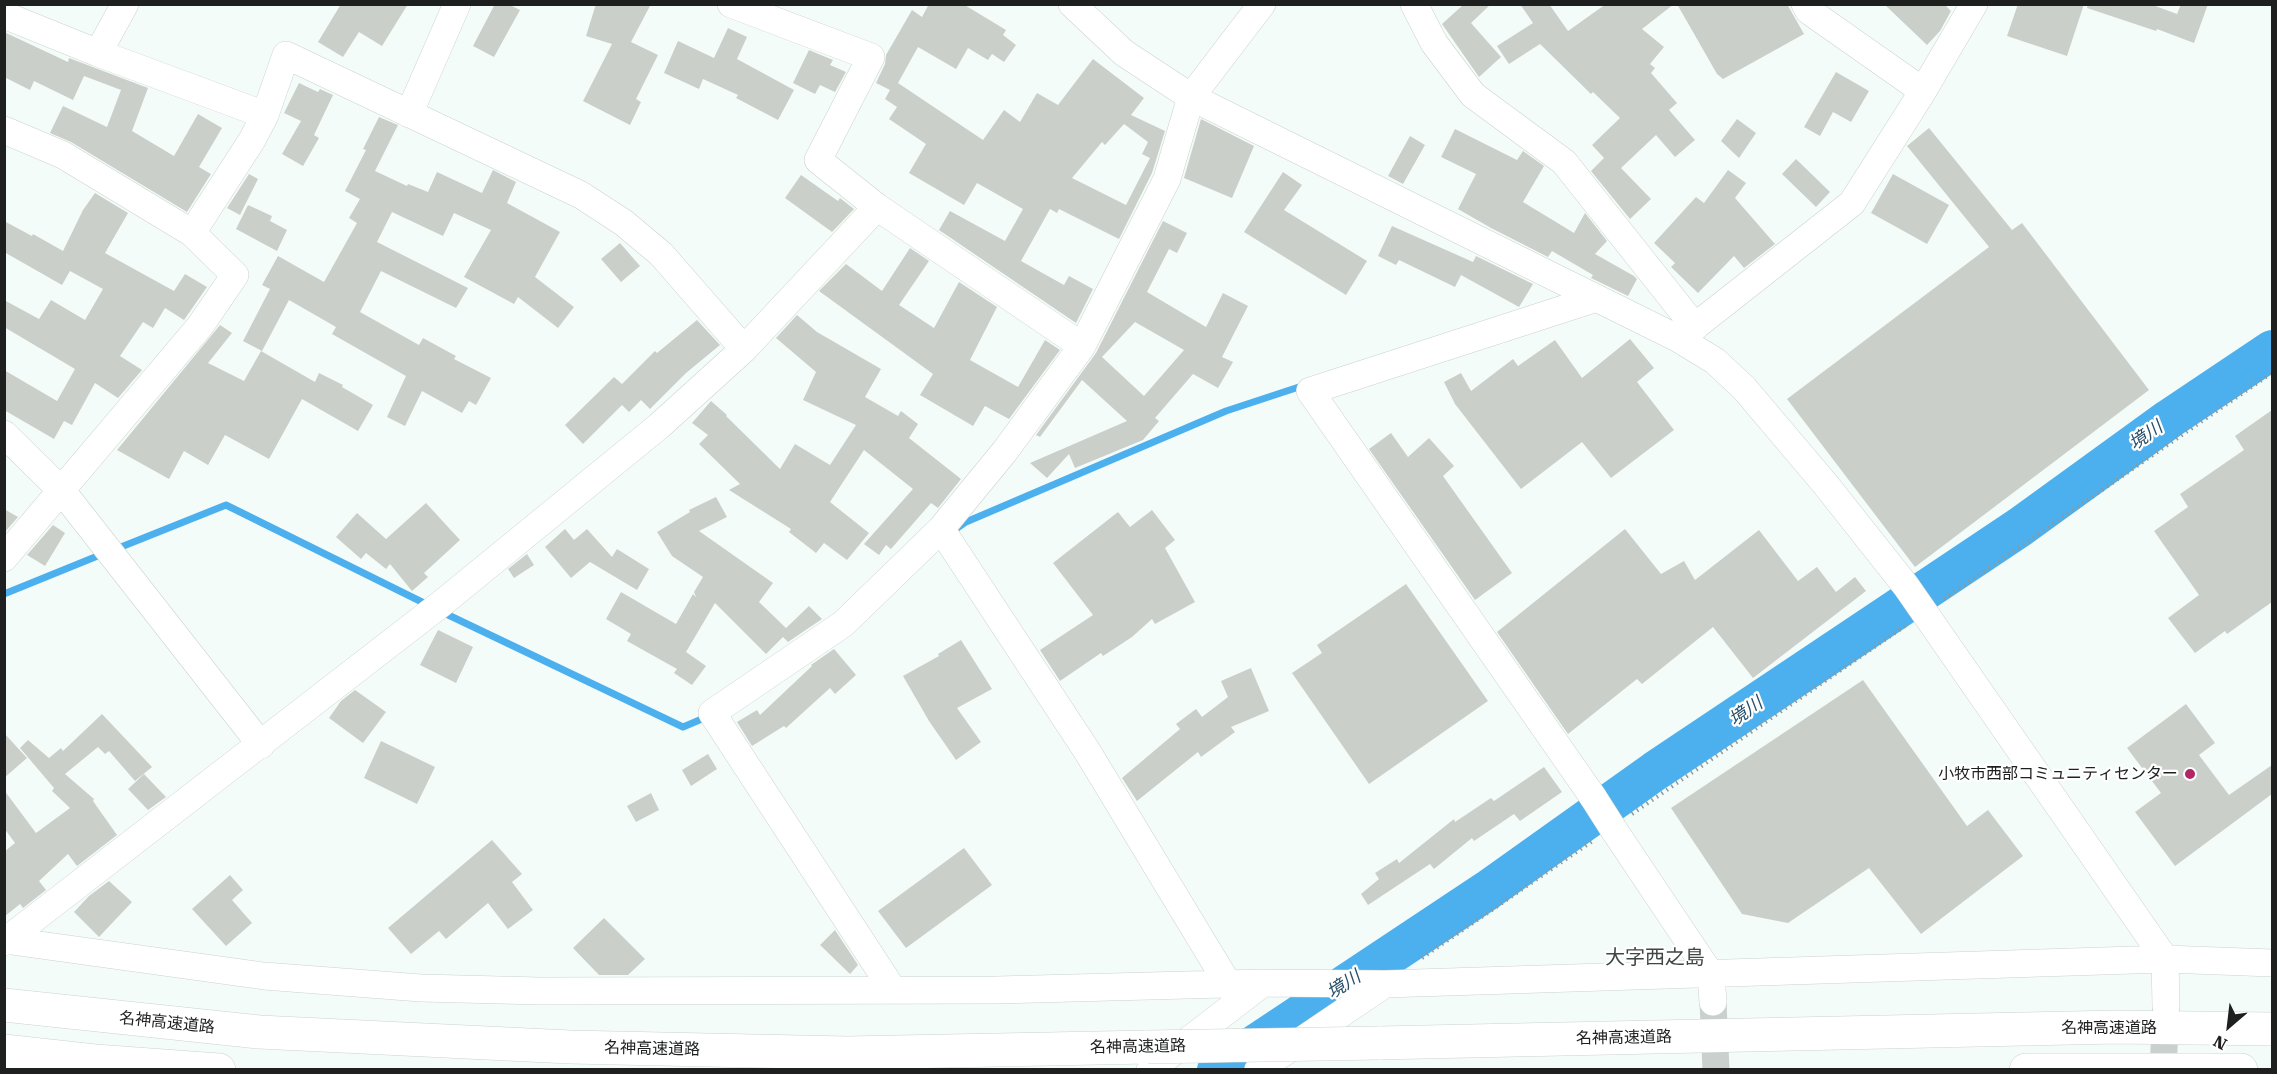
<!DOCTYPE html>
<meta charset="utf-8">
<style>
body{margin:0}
#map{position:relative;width:2277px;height:1074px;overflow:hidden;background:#f4fcf9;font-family:"Roboto Serif",serif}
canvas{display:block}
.frame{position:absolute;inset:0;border:6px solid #1e201f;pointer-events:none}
.north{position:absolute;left:2199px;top:996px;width:60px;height:60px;-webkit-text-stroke:4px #fff;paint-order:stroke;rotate:208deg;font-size:16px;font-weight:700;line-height:24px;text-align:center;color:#1e201f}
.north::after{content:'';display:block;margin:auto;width:21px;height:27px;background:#1e201f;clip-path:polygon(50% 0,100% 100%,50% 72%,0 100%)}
</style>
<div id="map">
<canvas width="2277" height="1074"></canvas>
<div class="frame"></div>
<div class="north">N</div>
</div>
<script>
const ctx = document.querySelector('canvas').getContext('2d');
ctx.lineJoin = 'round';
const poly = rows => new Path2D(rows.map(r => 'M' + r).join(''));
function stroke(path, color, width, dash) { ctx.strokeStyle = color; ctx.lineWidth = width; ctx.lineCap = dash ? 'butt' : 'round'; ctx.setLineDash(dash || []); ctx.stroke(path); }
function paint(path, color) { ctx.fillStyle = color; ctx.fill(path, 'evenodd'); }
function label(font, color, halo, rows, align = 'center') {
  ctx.font = font + ' "Roboto Serif","Noto Sans JP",serif'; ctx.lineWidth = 4.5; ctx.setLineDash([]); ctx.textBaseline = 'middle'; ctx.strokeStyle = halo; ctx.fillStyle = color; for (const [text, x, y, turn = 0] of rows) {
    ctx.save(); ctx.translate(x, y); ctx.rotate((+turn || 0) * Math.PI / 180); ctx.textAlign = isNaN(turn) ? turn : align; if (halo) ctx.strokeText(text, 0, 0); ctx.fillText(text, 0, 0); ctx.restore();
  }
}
const stream = poly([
 [956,529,966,522,1226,411,1305,385],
 [116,549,226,505,430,606],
 [4,594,105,553],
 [442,612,683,727,709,716]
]);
const river = poly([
 [1217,1070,1488,890,1655,771,2020,527,2169,419,2272,350]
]);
const building = poly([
 [341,4,408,4,382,46,359,32,343,57,318,42],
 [495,4,508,4,520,10,494,57,473,46],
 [596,4,651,4,631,42,658,55,636,99,641,102,630,125,583,101,612,44,586,36],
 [929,4,963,4,1006,30,1003,35,1016,45,1004,62,992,54,988,60,968,48,956,69,918,47,898,83,983,140,1004,110,1020,122,1037,93,1058,105,1093,59,1144,98,1131,115,1165,131,1152,173,1119,239,1059,209,1057,213,1050,209,1021,261,1064,285,1069,276,1093,289,1076,323,939,230,950,211,1005,241,1023,209,977,183,964,205,909,173,926,144,889,119,897,107,885,99,890,90,876,83,885,64,886,55,912,10,922,17],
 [1124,124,1148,142,1142,154,1150,158,1126,205,1072,178,1102,142,1105,145],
 [1464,4,1491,4,1471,23,1501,57,1479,77,1442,24],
 [1520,4,1549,4,1568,31,1606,4,1674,4,1642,29,1664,47,1650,64,1655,68,1651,73,1677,103,1669,110,1695,140,1675,157,1656,135,1621,168,1651,199,1630,219,1591,171,1604,158,1592,145,1620,118,1593,92,1591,94,1540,44,1509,64,1497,46,1533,23],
 [1677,4,1787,4,1804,34,1723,79,1717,74],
 [1884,4,1944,4,1951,11,1940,31,1927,45],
 [2018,4,2084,4,2067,56,2007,36],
 [2088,4,2150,4,2177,14,2181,4,2208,4,2194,43,2157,29,2156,31,2087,8],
 [728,28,747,37,737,59,794,90,778,120,736,98,738,95,703,79,699,89,664,73,678,41,714,58],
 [4,32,68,62,69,58,148,88,132,131,174,156,198,114,222,128,199,167,211,174,187,212,71,142,50,133,63,106,107,127,121,90,84,76,73,100,34,81,30,90,4,77],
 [809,50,833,60,830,65,846,72,835,92,820,85,815,94,793,83],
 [1836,72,1869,91,1851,122,1833,112,1820,136,1804,127],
 [299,83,318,92,320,89,333,95,314,135,319,138,303,166,282,154,301,121,284,113],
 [379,117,398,125,375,171,407,186,408,184,428,192,437,172,482,193,493,170,516,182,507,203,560,232,535,277,574,307,558,328,518,297,514,304,464,277,491,230,454,213,443,236,392,212,377,242,468,288,456,308,381,271,360,312,419,345,423,338,456,356,454,359,491,378,476,405,469,401,462,413,422,391,405,426,387,417,406,376,332,334,336,327,289,300,262,351,243,341,270,289,262,285,278,256,324,282,357,223,349,218,360,199,345,191,366,150,363,149],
 [1201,119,1254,146,1232,198,1184,178],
 [1737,119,1756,133,1739,158,1721,141],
 [1929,128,2012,230,2022,223,2149,390,1915,567,1787,399,1989,247,1907,146],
 [1455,129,1517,160,1523,151,1544,166,1523,202,1574,233,1585,213,1607,241,1595,254,1634,276,1637,279,1628,296,1591,278,1593,275,1552,251,1548,257,1491,228,1458,209,1476,174,1441,157],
 [1410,136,1425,145,1403,184,1388,176],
 [1796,159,1830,192,1816,207,1782,174],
 [1728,170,1746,183,1735,198,1775,244,1744,268,1734,256,1698,293,1671,267,1675,263,1654,243,1696,197,1704,203],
 [1283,172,1302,185,1284,210,1367,261,1346,295,1244,232],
 [249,174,258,179,240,215,227,208],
 [1893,174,1949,205,1927,244,1871,213],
 [801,175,838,201,840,198,854,209,832,232,785,198],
 [95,193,128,213,105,253,174,291,185,274,207,287,184,320,165,308,153,328,143,322,120,356,142,370,118,398,95,383,72,425,64,421,54,439,4,410,4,370,57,401,75,369,4,327,4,300,39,319,51,300,85,320,103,289,70,271,62,285,4,252,4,221,32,236,33,234,63,251,83,210],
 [248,205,272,216,270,221,287,230,277,251,236,229],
 [1163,221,1187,233,1177,253,1169,249,1147,292,1206,327,1223,293,1248,306,1222,357,1233,362,1218,388,1193,374,1155,418,1159,421,1143,440,1075,468,1069,454,1047,478,1030,463,1127,421,1082,380,1040,437,1036,435,1096,353],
 [1135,322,1184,350,1144,396,1102,357],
 [1392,226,1473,262,1476,256,1533,284,1519,307,1461,275,1455,287,1399,260,1396,265,1378,256],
 [620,243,640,266,621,282,601,259],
 [910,248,929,261,899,305,934,328,959,282,997,307,970,360,1018,387,1045,340,1060,350,1009,419,985,406,973,426,920,395,933,374,819,291,846,264,882,291],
 [797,315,817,332,881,369,865,397,898,416,901,411,918,424,909,438,961,479,938,508,931,503,891,549,886,545,879,555,864,544,913,489,864,450,830,502,869,533,847,560,824,543,816,553,789,532,791,529,729,490,740,484,699,444,708,435,692,423,711,401,727,415,726,416,780,469,795,444,830,465,856,425,803,400,816,372,776,338],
 [697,320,720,345,686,373,650,409,641,400,629,412,622,405,583,444,565,425,614,377,622,384,655,351,657,353],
 [220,325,232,333,208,363,244,381,261,351,315,382,319,373,343,385,342,387,373,405,358,431,302,399,269,459,225,435,208,465,184,451,169,479,117,450],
 [1630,339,1654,368,1637,382,1674,430,1611,478,1582,442,1521,489,1455,404,1444,382,1461,373,1471,391,1513,359,1518,366,1555,340,1582,378],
 [2272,410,2272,602,2227,634,2225,631,2195,653,2168,618,2199,595,2154,531,2188,507,2180,494,2244,450,2235,436],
 [1391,433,1408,457,1429,438,1454,466,1443,476,1512,573,1475,600,1369,449],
 [716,497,727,517,699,531,773,583,759,602,786,628,809,606,822,619,788,642,783,637,766,654,715,603,686,652,706,666,692,685,674,673,677,669,627,641,631,634,606,619,621,592,676,624,693,594,696,597,694,592,703,577,672,556,657,532,690,512,689,510],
 [426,503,460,540,424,573,428,577,412,591,390,564,386,569,366,553,361,559,336,537,357,513,386,539],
 [4,509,18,517,4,533],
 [1152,510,1175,540,1165,548,1195,602,1155,624,1152,619,1132,637,1103,656,1101,653,1060,681,1040,650,1093,615,1053,563,1118,512,1130,527],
 [53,525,65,533,45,566,27,555],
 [565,529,574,540,587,529,612,557,617,549,649,569,637,590,590,562,571,578,545,547],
 [1625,529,1661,574,1684,561,1695,580,1759,530,1798,581,1817,567,1836,592,1855,577,1866,591,1753,678,1713,627,1642,684,1637,679,1568,734,1497,632],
 [527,554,534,565,514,578,508,569],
 [1406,584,1488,701,1369,784,1292,673,1322,653,1317,645],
 [438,630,473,647,456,683,420,665],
 [961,640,992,689,957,708,981,742,956,760,929,721,903,676,939,656,938,654],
 [834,649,856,675,835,694,830,688,786,728,784,726,752,746,737,722,757,710,760,715,812,666,811,665],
 [1251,668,1269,711,1231,727,1235,732,1201,757,1198,752,1137,801,1122,778,1180,729,1176,724,1196,709,1202,717,1228,697,1221,681],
 [1863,680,1967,826,1988,810,2023,856,1921,934,1869,868,1788,923,1742,914,1671,808],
 [355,690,386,712,363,743,329,718,341,701],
 [2186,704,2215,743,2199,755,2229,795,2272,765,2272,794,2175,866,2135,812,2161,793,2127,748],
 [102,714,152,767,135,781,109,751,105,754,98,747,65,774,94,799,93,801,117,835,77,866,68,854,39,881,46,890,23,908,20,904,4,917,4,852,15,843,4,828,4,790,36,833,70,808,52,791,54,788,20,748,28,740,49,758,61,748,63,751],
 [4,733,27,758,4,778],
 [381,741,435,767,417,804,364,778],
 [708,754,717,769,691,786,682,770],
 [1544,767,1562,792,1520,821,1514,814,1474,841,1472,838,1434,869,1430,864,1368,905,1361,894,1379,879,1375,873,1397,859,1399,863,1454,819,1455,822,1491,798,1494,801],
 [144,774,166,797,148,810,128,789],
 [651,793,659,810,636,822,627,806],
 [492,840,522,874,512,882,533,910,508,929,488,903,446,939,439,931,411,954,388,928],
 [964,848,992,885,906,948,878,911],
 [230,875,243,890,232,900,252,923,226,946,192,909],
 [109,881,132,902,99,937,74,912,89,896],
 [604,918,645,959,628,975,599,975,573,948],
 [835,930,858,965,850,974,820,945]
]);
const minorTunnel = poly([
 [1713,1002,1716,1070],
 [2163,1070,2166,1008]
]);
const path = poly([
 [1944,599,2272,373],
 [1632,814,1905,626],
 [1422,958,1594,840]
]);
const minor = poly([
 [731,4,871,57,818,160,877,207,1082,346],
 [1072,4,1124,53,1191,97,1679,339,1715,361,1744,388,1826,485,1906,586,2165,959,2166,1006],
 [1414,4,1434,43,1473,95,1564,162,1695,327],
 [1805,4,1809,11,1923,91],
 [4,15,98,53,265,115],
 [98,53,125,4],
 [409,114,457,4],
 [4,130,63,155,192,233],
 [1679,339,1852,203,1923,91,1974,4],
 [4,434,62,491,261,745],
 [941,529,1087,751,1228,984],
 [4,558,200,326,235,275,192,233,252,140,265,115,286,55,581,195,624,223,661,254,744,349],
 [1593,797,1310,391,1594,299],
 [1614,830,1711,975,1713,1002],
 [4,940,264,976,421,988,540,991,997,990,1263,983,1385,984,2165,959,2272,963],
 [4,942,441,604,659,426,744,349,877,207],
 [893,990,712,713,843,624,941,529,1005,451,1082,346,1167,179,1191,97,1262,4],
 [1150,1070,1263,983],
 [1258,1070,1385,984]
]);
const highway = poly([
 [4,1005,259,1032,570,1047,847,1053,1148,1047],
 [1378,1043,2116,1027,2272,1029],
 [4,1051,95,1061,219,1070],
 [2026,1070,2241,1070]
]);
const minorBridge = poly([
 [1593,797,1614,830]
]);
const highwayBridge = poly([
 [1148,1047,1378,1043]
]);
const markers = [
 [2190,774,6,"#b12664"]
];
const poiNames = [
 ["小牧市西部コミュニティセンター",2178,774]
];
const streetNames = [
 ["名神高速道路",167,1023,6],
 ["名神高速道路",2109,1028],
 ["名神高速道路",1624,1038,-1],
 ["名神高速道路",1138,1047,-1],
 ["名神高速道路",652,1049,1]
];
const waterNames = [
 ["境川",2146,436,-35],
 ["境川",1746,712,-35],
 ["境川",1344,985,-33]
];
const quarterNames = [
 ["大字西之島",1655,958]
];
stroke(stream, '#4db0ee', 7);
stroke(river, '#4db0ee', 40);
paint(building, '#cbcfc9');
stroke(minorTunnel, '#c9d0cd', 27, [27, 14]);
stroke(minor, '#cbd2cf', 28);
stroke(highway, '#cbd2cf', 34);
stroke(path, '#929896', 4, [1.5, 4.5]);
stroke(minor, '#fff', 27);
stroke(highway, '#fff', 33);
stroke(minorBridge, '#cbd2cf', 28, []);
stroke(highwayBridge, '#cbd2cf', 34, []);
stroke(minorBridge, '#fff', 27);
stroke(highwayBridge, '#fff', 33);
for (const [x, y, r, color] of markers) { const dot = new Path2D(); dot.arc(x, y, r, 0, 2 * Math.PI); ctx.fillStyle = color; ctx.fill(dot); stroke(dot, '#fff', 2); }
label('16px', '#1e201f', '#fff', poiNames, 'right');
label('16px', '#1e201f', '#fff', streetNames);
label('italic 18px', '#264e69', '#fff', waterNames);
label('20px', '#404644', '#fff', quarterNames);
</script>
